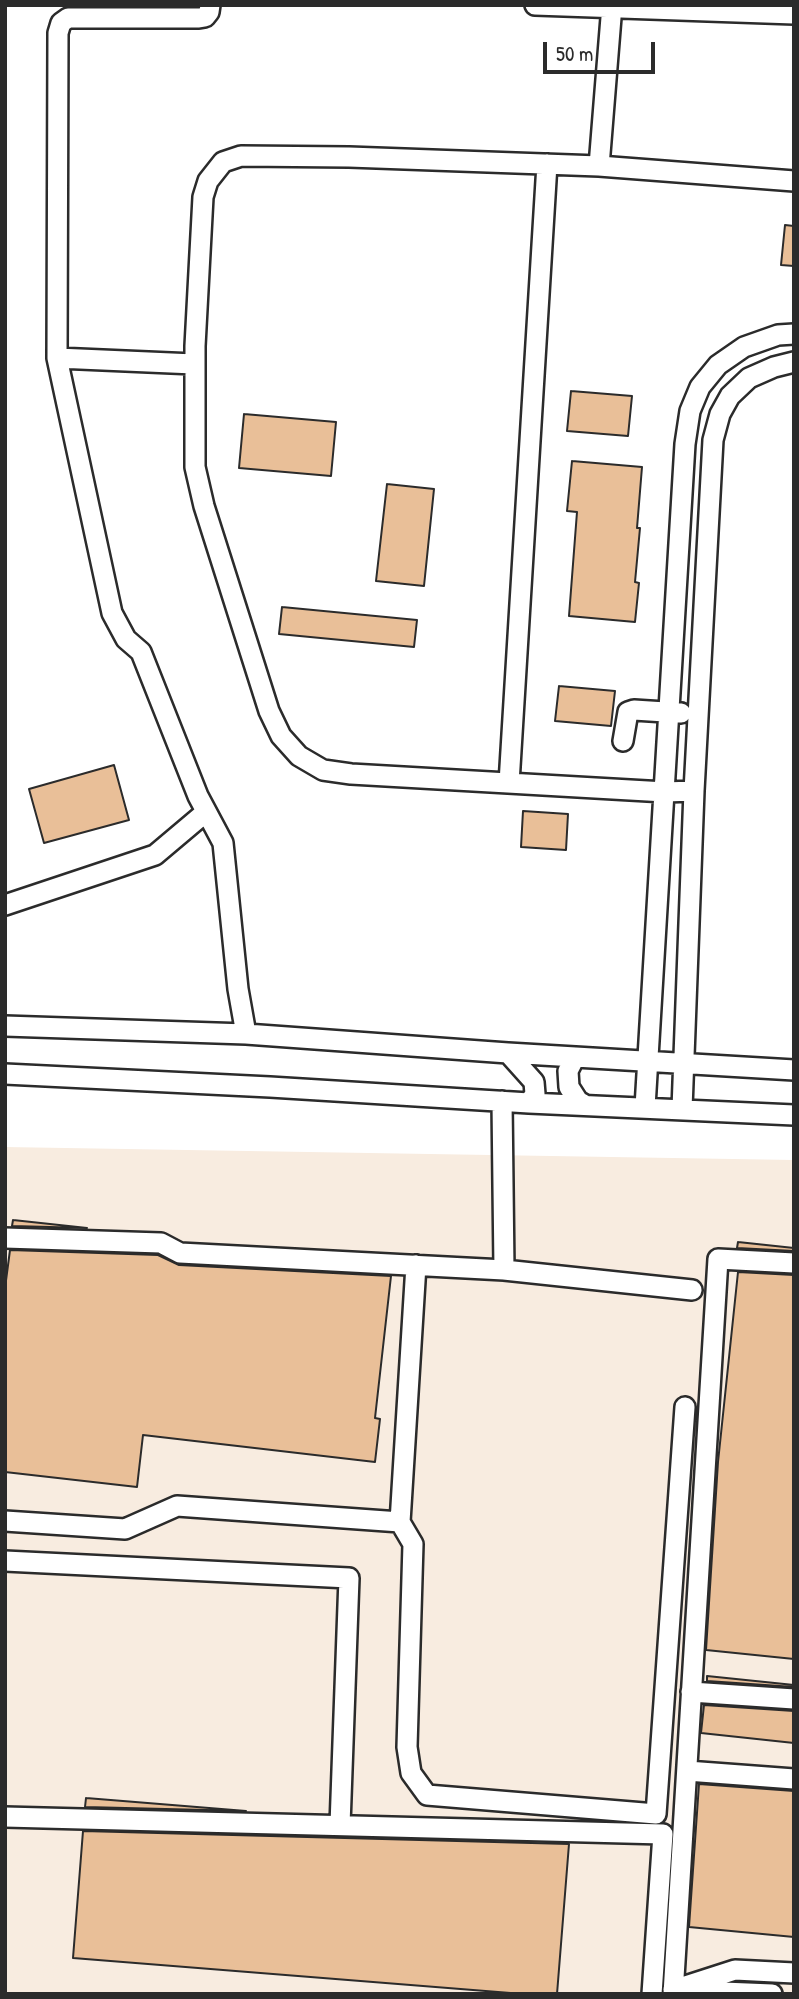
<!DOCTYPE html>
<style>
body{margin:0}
#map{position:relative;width:799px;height:1999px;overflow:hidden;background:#fff;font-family:"Patrick Hand",sans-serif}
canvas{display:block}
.frame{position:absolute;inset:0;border:7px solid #2b2b2b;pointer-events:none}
.scale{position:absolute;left:543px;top:42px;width:112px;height:32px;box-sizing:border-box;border:4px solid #2b2b2b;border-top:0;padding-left:9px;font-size:21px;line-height:24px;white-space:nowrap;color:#2b2b2b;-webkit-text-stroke:5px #fff;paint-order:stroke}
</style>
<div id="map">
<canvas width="799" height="1999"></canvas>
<div class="frame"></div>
<div class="scale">50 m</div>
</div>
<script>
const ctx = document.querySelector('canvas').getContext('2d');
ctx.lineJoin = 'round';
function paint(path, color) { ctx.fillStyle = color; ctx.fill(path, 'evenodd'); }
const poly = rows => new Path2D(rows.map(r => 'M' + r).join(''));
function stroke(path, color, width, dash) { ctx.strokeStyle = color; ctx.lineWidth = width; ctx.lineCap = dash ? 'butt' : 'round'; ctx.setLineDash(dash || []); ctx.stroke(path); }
const built = poly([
 [5,1147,794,1160,794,1994,5,1994]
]);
const building = poly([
 [785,225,794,226,794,266,781,265,785,225],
 [571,391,632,396,628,436,567,431,571,391],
 [244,414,336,422,331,476,239,468,244,414],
 [572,461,642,467,637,528,640,528,635,582,639,583,635,622,569,616,577,512,567,511,572,461],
 [387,484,434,489,424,586,376,581,387,484],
 [282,607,417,620,414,647,279,634,282,607],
 [559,686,615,691,611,726,555,721,559,686],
 [114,765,129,820,44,843,29,789,114,765],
 [523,811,568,814,566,850,521,847,523,811],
 [13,1220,87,1228,12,1226,13,1220],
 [738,1242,794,1248,794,1251,737,1248,738,1242],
 [10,1250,158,1255,179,1265,391,1276,375,1418,380,1419,375,1462,143,1435,137,1487,5,1472,5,1288,10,1250],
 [738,1272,794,1275,794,1659,706,1650,718,1462,738,1272],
 [707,1676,794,1685,794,1687,707,1681,707,1676],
 [704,1705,794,1711,794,1743,701,1733,704,1705],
 [699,1784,794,1791,794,1937,689,1927,699,1784],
 [86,1798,246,1811,85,1807,86,1798],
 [83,1831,569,1844,557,1994,523,1994,73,1958,83,1831]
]);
const minor = poly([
 [210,5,209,12,205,17,199,18,68,18,61,23,58,33,57,358,112,613,126,639,141,652,198,796,223,843,238,989,246,1034],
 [535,5,794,14],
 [599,166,612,5],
 [57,358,194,364],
 [623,741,628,712,634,710,681,713],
 [509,783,547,164],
 [694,791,665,792,351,774,323,770,299,756,281,736,269,711,204,506,195,467,195,346,203,197,208,181,223,162,241,156,349,157,599,166,794,181],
 [5,905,155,855,206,812],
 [5,1026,246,1034,508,1053,794,1070],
 [508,1053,534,1082,535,1094,529,1103],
 [575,1057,568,1071,569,1087,578,1101,585,1105],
 [5,1074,270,1087,529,1103,794,1115],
 [502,1101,504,1270],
 [645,1107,685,444,690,411,700,387,718,365,744,347,778,335,794,334],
 [682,1109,694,791,713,440,720,414,730,396,749,378,774,367,794,362],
 [5,1238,161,1243,180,1253,504,1270,692,1290],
 [416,1265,400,1522,413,1544,407,1747,411,1773,427,1795,656,1814,685,1407],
 [5,1521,125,1529,177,1506,400,1522],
 [5,1561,349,1578,340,1825],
 [691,1692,794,1699],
 [687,1771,794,1779],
 [5,1817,663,1834,652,1994],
 [673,1994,718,1259,794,1263],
 [772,1994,673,1990,735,1970,794,1973]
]);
paint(built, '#f8ece0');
paint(building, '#e9bf98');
stroke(building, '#2b2b2b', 2);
stroke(minor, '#2b2b2b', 24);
stroke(minor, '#fff', 19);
</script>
